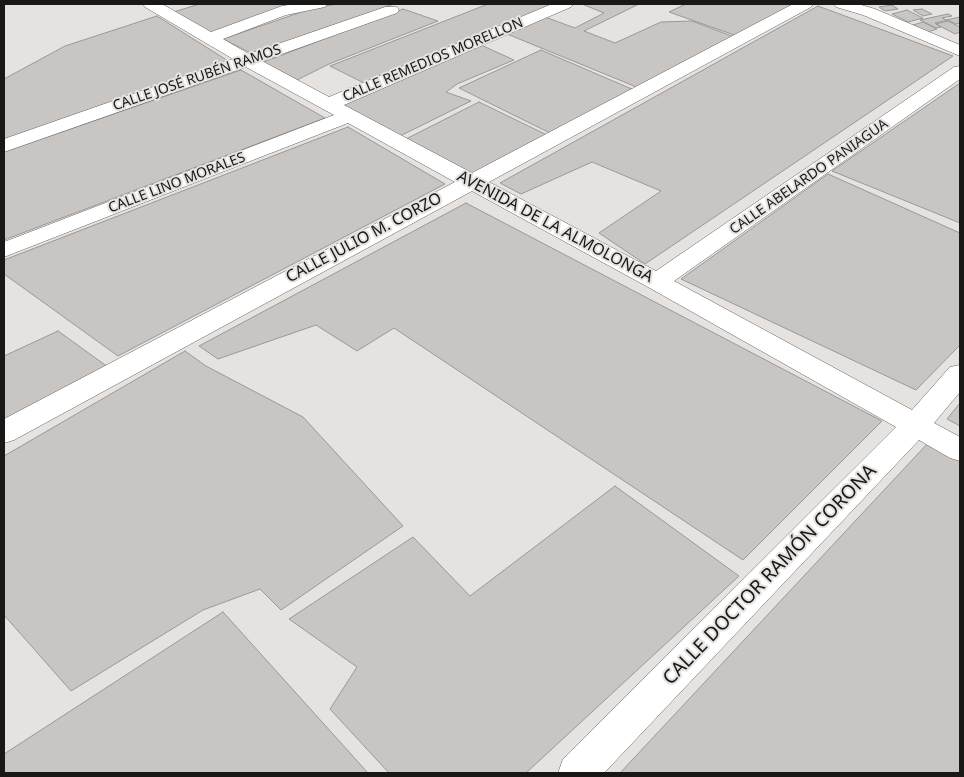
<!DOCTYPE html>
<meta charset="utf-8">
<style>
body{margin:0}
#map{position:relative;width:964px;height:777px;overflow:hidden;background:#e5e2e0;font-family:"Noto Sans",sans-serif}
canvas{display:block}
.frame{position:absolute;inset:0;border:5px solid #191817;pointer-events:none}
</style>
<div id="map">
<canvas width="964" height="777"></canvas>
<div class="frame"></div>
</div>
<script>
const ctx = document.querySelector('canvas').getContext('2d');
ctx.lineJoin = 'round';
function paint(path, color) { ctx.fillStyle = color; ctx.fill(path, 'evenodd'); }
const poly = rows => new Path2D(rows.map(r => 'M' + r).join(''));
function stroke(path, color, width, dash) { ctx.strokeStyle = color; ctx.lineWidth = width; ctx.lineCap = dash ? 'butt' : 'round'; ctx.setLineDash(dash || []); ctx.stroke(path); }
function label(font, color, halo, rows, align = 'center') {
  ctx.font = font + ' "Noto Sans",sans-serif'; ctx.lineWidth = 4; ctx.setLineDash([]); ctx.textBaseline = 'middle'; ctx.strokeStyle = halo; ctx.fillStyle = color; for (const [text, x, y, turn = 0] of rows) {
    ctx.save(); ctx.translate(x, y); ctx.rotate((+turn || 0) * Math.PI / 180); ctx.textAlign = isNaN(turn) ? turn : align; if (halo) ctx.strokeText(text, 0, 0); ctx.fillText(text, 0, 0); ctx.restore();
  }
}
const building = poly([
 [200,4,298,4,213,34,170,13,200,4],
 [338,4,394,4,253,54,223,39,313,8,338,4],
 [488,4,557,4,366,84,330,66,488,4],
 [582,4,639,4,584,31,615,43,661,22,692,21,734,37,639,88,507,34,545,17,575,28,604,13,582,4],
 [686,4,796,4,737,36,669,12,686,4],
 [892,5,898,9,885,11,879,7,892,5],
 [818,6,953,56,645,264,599,233,661,191,592,162,521,194,500,183,818,6],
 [403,9,438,21,329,64,297,80,261,63,403,9],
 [922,9,932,14,923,16,913,10,922,9],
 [907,10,923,18,908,22,892,14,907,10],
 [948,14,952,16,942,18,946,20,960,17,960,23,956,24,948,20,935,23,941,27,936,28,920,20,948,14],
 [157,16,233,64,4,143,4,79,65,46,157,16],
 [948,21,960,27,960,32,955,34,936,24,948,21],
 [923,22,937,29,927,32,913,25,923,22],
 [481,45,514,60,457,84,446,92,471,101,396,138,343,104,481,45],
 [541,50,634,90,552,134,459,88,541,50],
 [241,70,325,118,4,240,4,152,241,70],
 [960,83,960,223,832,171,960,83],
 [479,102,549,136,472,179,402,141,479,102],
 [348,127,445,184,118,356,4,274,4,260,348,127],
 [828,174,960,233,960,345,916,390,681,279,828,174],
 [466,203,882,421,743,560,394,328,357,351,316,325,218,359,199,346,466,203],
 [58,331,108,367,4,421,4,356,58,331],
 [185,351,206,366,303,417,403,526,281,610,260,589,203,610,71,691,4,615,4,456,185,351],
 [960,403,960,426,947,419,960,403],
 [928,443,960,461,960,773,620,773,928,443],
 [615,486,739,576,526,773,389,773,330,709,357,667,289,619,413,537,470,596,615,486],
 [223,612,368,773,4,773,4,754,223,612]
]);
const minor = poly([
 [143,4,162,4,211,32,282,6,295,4,327,4,325,7,286,15,223,39,249,54,385,7,397,7,399,10,397,13,262,61,329,97,552,4,573,4,571,7,344,105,472,173,793,4,813,4,811,7,489,182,656,271,954,67,960,66,960,79,674,281,912,410,950,367,960,365,960,392,934,423,960,437,960,461,950,458,919,440,604,773,558,773,563,759,896,427,648,287,472,191,14,440,4,443,4,419,455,182,348,123,4,257,4,242,334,115,246,67,4,152,4,139,233,59,145,7,143,4],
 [834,4,858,4,875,9,960,45,960,56,863,15,836,7,834,4]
]);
const farStreetnames = [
 ["CALLE REMEDIOS MORELLON",433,60,-23],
 ["CALLE JOSÉ RUBÉN RAMOS",197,78,-19],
 ["CALLE ABELARDO PANIAGUA",809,177,-35],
 ["CALLE LINO MORALES",177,183,-21]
];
const streetNames = [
 ["AVENIDA DE LA ALMOLONGA",555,227,28],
 ["CALLE JULIO M. CORZO",364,238,-28]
];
const nearStreetnames = [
 ["CALLE DOCTOR RAMÓN CORONA",770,575,-46]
];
paint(building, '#c8c5c3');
stroke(building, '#9a9896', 1);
stroke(minor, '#64615f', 1);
paint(minor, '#fff');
label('14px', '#191817', '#e5e2e0', farStreetnames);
label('16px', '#191817', '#e5e2e0', streetNames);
label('19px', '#191817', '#e5e2e0', nearStreetnames);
</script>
